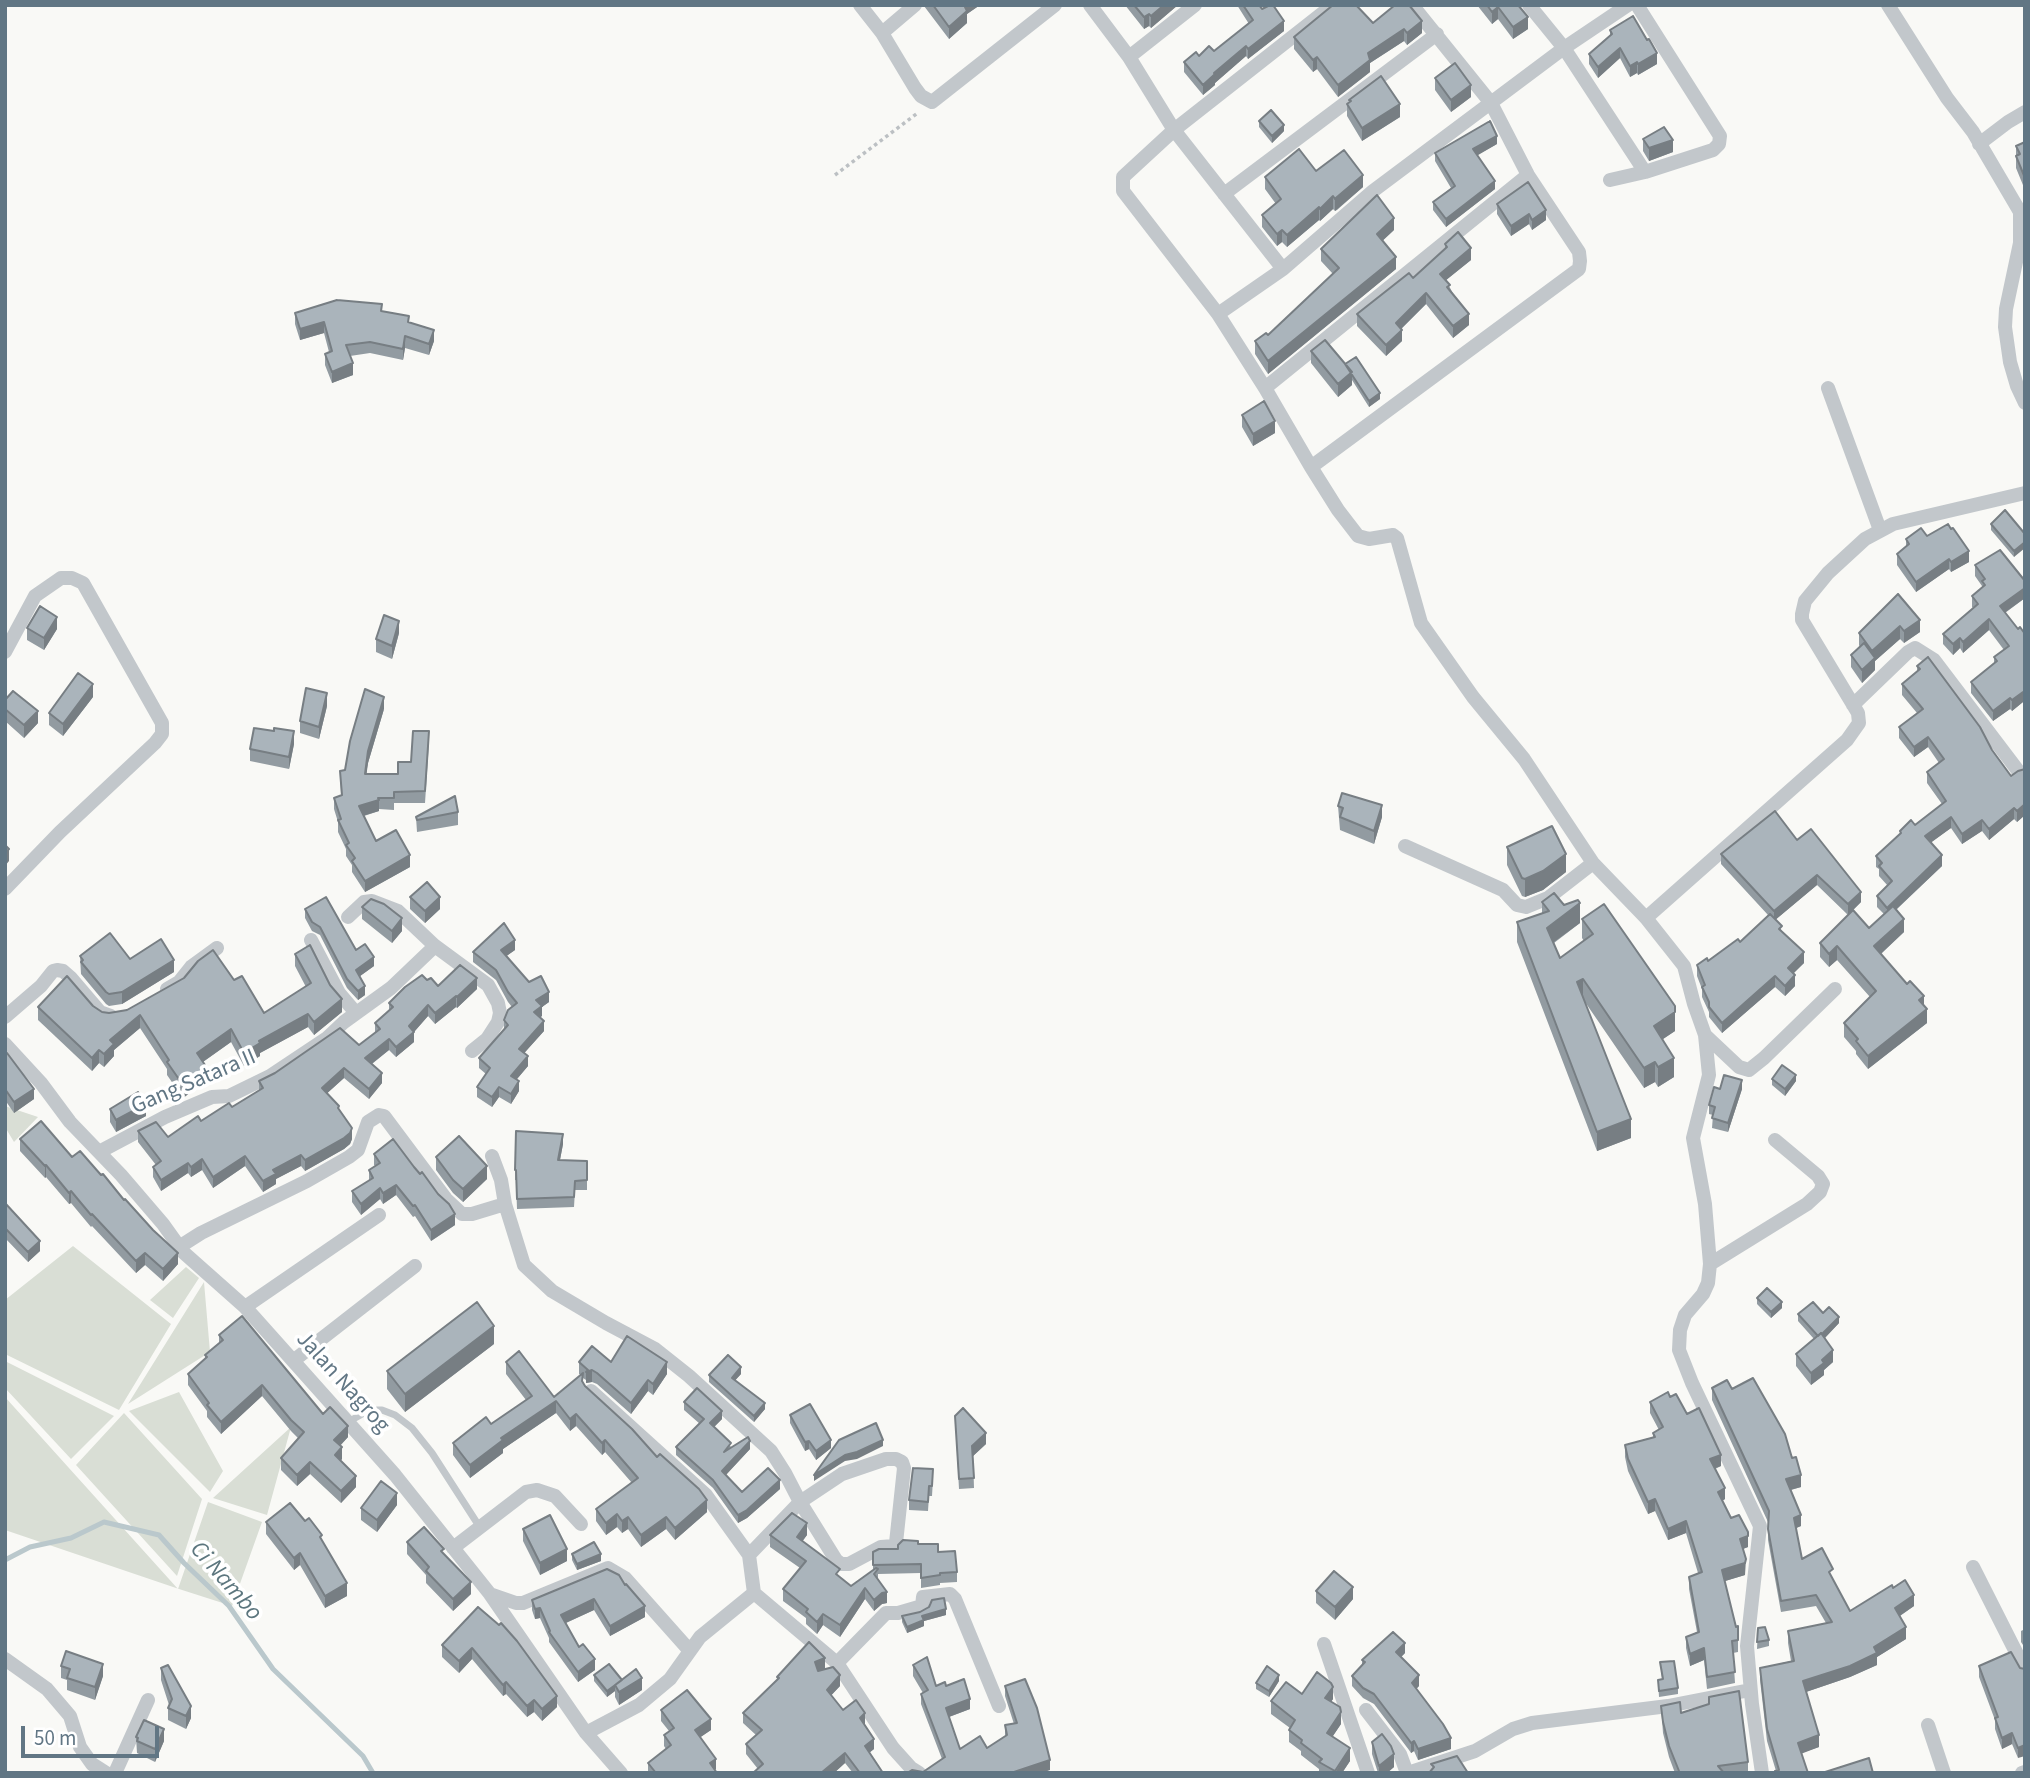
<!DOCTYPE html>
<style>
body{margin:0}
#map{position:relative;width:2030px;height:1778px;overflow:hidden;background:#f9f9f6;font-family:"Source Sans 3",sans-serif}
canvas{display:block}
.frame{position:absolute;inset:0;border:7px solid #617684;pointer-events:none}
.scale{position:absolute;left:21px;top:1726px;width:138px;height:32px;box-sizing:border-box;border:4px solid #617684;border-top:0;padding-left:9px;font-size:21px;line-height:24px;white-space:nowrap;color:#617684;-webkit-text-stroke:5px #fff;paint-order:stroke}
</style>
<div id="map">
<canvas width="2030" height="1778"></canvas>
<div class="frame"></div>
<div class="scale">50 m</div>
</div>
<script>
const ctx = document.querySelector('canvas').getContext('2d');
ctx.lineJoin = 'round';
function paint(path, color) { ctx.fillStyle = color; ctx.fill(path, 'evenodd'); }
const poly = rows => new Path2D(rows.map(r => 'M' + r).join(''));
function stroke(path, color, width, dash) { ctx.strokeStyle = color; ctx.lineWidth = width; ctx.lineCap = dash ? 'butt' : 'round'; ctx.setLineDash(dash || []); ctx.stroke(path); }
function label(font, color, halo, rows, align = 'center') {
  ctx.font = font + ' "Source Sans 3",sans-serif'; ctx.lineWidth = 7; ctx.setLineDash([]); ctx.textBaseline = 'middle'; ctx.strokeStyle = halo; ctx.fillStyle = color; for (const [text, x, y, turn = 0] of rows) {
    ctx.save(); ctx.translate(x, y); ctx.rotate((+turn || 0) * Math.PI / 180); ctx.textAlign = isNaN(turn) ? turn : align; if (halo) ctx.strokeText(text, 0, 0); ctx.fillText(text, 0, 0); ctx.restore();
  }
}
const green = poly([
 [5,1106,38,1117,14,1142,5,1127],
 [73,1246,171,1324,119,1410,5,1354,5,1300],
 [186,1267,199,1278,173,1318,150,1300],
 [204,1282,210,1352,128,1404],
 [5,1361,114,1416,71,1459,5,1388],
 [179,1392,223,1471,210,1492,129,1411],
 [5,1397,178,1589,208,1502,262,1522,232,1606,179,1589,5,1530],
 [124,1413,202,1499,177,1576,76,1465],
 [291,1427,267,1515,213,1498]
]);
const stream = poly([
 [5,1560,30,1547,71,1538,104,1522,159,1535,184,1563,229,1606,273,1669,363,1756,373,1773]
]);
const path = poly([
 [835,175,919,112]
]);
const service = poly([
 [348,1422,364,1413,372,1410,382,1410,395,1415,412,1428,432,1453,479,1526]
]);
const minor = poly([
 [860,5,882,33,915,88,921,96,932,102,1055,5],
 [1090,5,1129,57,1174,130,1283,269],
 [1333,5,1174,130,1123,177,1123,191,1218,314,1265,388,1311,467,1338,510,1358,536,1369,539,1393,535,1397,538,1421,623,1473,697,1524,759,1593,863,1646,918,1684,966,1694,1004,1705,1035,1709,1075,1693,1138,1705,1204,1710,1264,1708,1283,1703,1294,1685,1315,1680,1330,1679,1350,1692,1383,1760,1526,1747,1646,1752,1704,1762,1773],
 [1529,5,1564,48,1645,172],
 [1888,5,1947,98,1973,132,2020,212,2020,243,2006,309,2005,327,2010,362,2017,386,2025,403],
 [882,33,915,5],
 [1129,57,1195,5],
 [1979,144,2008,122,2025,112],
 [1610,180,1645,172,1713,150,1719,144,1720,136,1637,5],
 [1224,194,1437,34],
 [1218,314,1283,269,1373,191,1564,48,1628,5],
 [1265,388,1528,175],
 [1828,388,1880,530],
 [1311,467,1579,269,1580,261,1579,252,1528,175,1491,103,1412,5],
 [5,652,35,596,61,578,72,578,83,583,162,723,162,734,155,743,60,832,5,889],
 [1853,705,1908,652,1915,648,1934,660,2019,772],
 [1405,846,1503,890,1517,905,1526,907,1548,898,1593,863],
 [348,917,364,902,372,901,398,911,435,946,488,985,498,1003,500,1013,498,1022,487,1039,472,1051],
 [1646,918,1847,740,1859,723,1858,713,1802,620,1802,614,1805,601,1828,573,1865,539,1893,524,2025,493],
 [311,940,339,993,356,1013],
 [167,989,179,982,191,967,217,948],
 [5,1017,41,986,53,971,57,970,63,971,71,978,100,1012,111,1016],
 [1705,1035,1739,1067,1749,1070,1764,1058,1835,989],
 [5,1044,41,1083,70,1122,121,1175,163,1224,183,1252,245,1307,395,1475,490,1594,586,1733,621,1773],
 [99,1152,165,1117,212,1097,229,1096,270,1076,327,1038,344,1022,391,988,435,946],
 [492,1156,501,1180,505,1204,524,1265,552,1291,606,1323,655,1349,689,1376,771,1451,785,1473,800,1502,836,1560,841,1564,849,1564,881,1547,894,1546,896,1543,904,1468,902,1462,896,1459,886,1459,842,1474,800,1502,749,1555],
 [179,1247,201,1233,307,1181,349,1157,358,1150,368,1122,379,1115,384,1116,446,1199,462,1214,472,1214,505,1204],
 [1710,1264,1807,1204,1820,1192,1823,1184,1818,1176,1775,1140],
 [245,1307,379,1215],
 [293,1361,415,1266],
 [591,1391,706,1495,749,1555,754,1593,837,1663,893,1748,911,1768,919,1773],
 [453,1548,526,1492,537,1490,555,1496,581,1524],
 [1973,1567,2025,1670],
 [490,1594,516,1603,523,1603,608,1568,625,1578,690,1651],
 [1324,1644,1368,1773],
 [5,1659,47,1689,70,1716,80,1747,92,1764,106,1773],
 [837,1663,886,1613,898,1613,922,1606,923,1597,950,1594,955,1599,999,1706],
 [1366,1710,1400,1754,1407,1773],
 [1928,1725,1944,1773],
 [586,1733,639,1705,670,1679,700,1637,754,1593],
 [115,1773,148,1700],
 [1408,1773,1475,1751,1513,1729,1532,1723,1668,1706,1750,1690],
 [2022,1773,2025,1772]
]);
const wall = poly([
 [980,5,967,14,967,23,949,39,924,6],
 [1125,5,1178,5,1151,28,1149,26,1144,29],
 [1237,5,1259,5,1284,31,1248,59,1246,56,1215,83,1215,85,1203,95,1184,72,1184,62,1214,51,1249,24],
 [1477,5,1518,5,1528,29,1513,39,1498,19,1492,24],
 [1373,23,1422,33,1407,45,1404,41,1370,63,1370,72,1338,97,1317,69,1313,72,1294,49,1294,37],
 [1610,30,1657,64,1638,75,1637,73,1630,77,1620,58,1598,78,1589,64,1589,54,1610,35],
 [1435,78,1471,97,1451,112,1435,90],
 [1349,100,1400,117,1362,141,1347,116,1347,104,1349,102],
 [1259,121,1284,131,1272,143,1259,127],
 [1643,139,1673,152,1649,161,1643,151],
 [2025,142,2025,190,2016,168,2016,146],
 [1497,144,1477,155,1495,189,1446,227,1433,210,1433,202,1451,188,1435,161,1435,153],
 [1316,171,1363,187,1337,210,1335,211,1333,209,1320,221,1319,220,1287,247,1282,242,1277,246,1262,227,1262,215,1276,204,1265,189,1265,177],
 [1497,204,1546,220,1532,230,1529,224,1511,236,1497,214],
 [1394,230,1382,241,1396,269,1268,374,1255,354,1255,341,1268,335,1333,274,1321,261,1321,249],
 [1445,244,1471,260,1446,280,1469,325,1453,338,1426,304,1401,329,1402,341,1386,356,1357,326,1357,314,1413,278,1445,249],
 [382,311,409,322,434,341,429,355,405,348,403,360,370,353,350,356,353,375,332,383,325,365,325,354,329,352,324,333,300,340,295,324,295,313],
 [1311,351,1345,365,1380,399,1369,407,1352,380,1352,385,1338,397,1311,363],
 [1242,415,1275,433,1253,446,1242,427],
 [1991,524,2025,534,2014,557,1991,530],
 [1927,536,1969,562,1951,572,1949,569,1916,592,1897,565,1897,554,1906,547,1906,539],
 [1975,565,2025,581,2025,598,2005,613,2018,629,2025,634,2025,706,2023,702,2012,711,2010,709,1993,721,1971,693,1971,682,1994,664,1994,657,2004,650,1989,630,1963,653,1960,648,1953,655,1943,644,1943,634,1973,608,1972,607,1972,596,1982,588,1982,586,1975,576],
 [1898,594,1920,632,1904,643,1900,639,1875,661,1875,670,1862,683,1851,667,1851,655,1860,647,1859,645,1859,633],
 [27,628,57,629,44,650,27,640],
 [399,633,392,659,376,652,376,639],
 [1917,666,1992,750,2011,776,2025,769,2025,815,2017,822,2014,819,1989,840,1982,831,1962,844,1951,828,1931,842,1942,866,1896,910,1904,932,1881,954,1924,1006,1927,1023,1868,1069,1856,1054,1856,1051,1844,1037,1844,1023,1870,997,1837,960,1829,967,1820,957,1820,943,1848,915,1817,885,1775,920,1782,931,1804,963,1793,973,1795,986,1785,996,1775,987,1722,1033,1709,1017,1709,1012,1702,997,1702,989,1697,976,1697,965,1708,961,1740,942,1768,915,1721,864,1721,854,1797,840,1861,902,1853,910,1869,928,1884,914,1877,907,1877,896,1888,886,1879,876,1879,869,1876,867,1876,856,1900,834,1900,831,1915,825,1942,804,1927,783,1927,772,1939,763,1928,747,1914,757,1899,738,1899,727,1917,713,1902,695,1902,684,1917,671],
 [93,697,63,736,49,725,49,713],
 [5,700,38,723,24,738,5,721],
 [327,706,319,739,300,733,300,721],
 [384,709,368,763,366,774,398,774,411,762,429,742,425,803,394,803,394,810,379,809,379,811,364,816,376,841,410,867,365,892,352,872,352,865,346,856,346,849,338,832,338,822,334,809,334,798,341,795,340,771,345,770],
 [294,744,289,769,250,761,250,749],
 [1338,806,1382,817,1374,844,1340,830],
 [458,812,458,825,417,832,416,817],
 [1507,847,1566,872,1543,890,1525,897,1522,896,1507,865],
 [410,897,440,909,425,923,410,909],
 [1542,902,1580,923,1554,943,1560,958,1584,941,1582,938,1582,919,1675,1031,1663,1039,1674,1077,1658,1087,1655,1082,1644,1088,1585,1002,1631,1138,1597,1151,1517,942,1517,922,1542,913],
 [362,907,402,931,392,943,362,919],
 [305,909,356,950,374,966,360,976,365,995,358,1000,347,988,320,935,312,931,305,918],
 [515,950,506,956,529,982,549,1002,542,1007,542,1016,540,1017,544,1031,524,1053,528,1066,517,1079,519,1091,511,1104,499,1097,492,1107,477,1097,477,1087,486,1074,479,1068,479,1058,504,1029,504,1020,512,1007,508,1002,496,980,473,962,473,952],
 [295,954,342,1012,314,1035,308,1027,260,1053,260,1056,244,1066,231,1042,203,1062,207,1080,183,1098,167,1075,167,1069,140,1028,114,1050,114,1056,104,1067,99,1063,92,1071,38,1020,38,1007,93,1006,102,1012,109,1013,127,1010,234,980,264,1013,306,987,295,966],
 [80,956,130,959,174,972,122,1004,109,1006,106,1004,81,974],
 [427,980,438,986,477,989,457,1008,456,1007,435,1024,428,1016,414,1032,414,1042,396,1057,389,1050,372,1064,382,1083,369,1099,344,1078,327,1093,339,1110,352,1139,350,1144,344,1149,305,1171,301,1166,276,1179,276,1184,263,1192,245,1166,213,1188,202,1170,191,1177,188,1173,161,1191,153,1177,153,1167,156,1165,138,1142,138,1131,168,1137,201,1121,232,1107,259,1091,259,1081,359,1045,375,1033,375,1023,389,1010,389,1003],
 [5,1054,34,1099,14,1113,5,1100],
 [1772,1079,1796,1081,1785,1096,1772,1085],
 [1720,1089,1742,1089,1728,1132,1712,1128,1713,1115,1709,1114,1709,1105],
 [110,1109,146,1116,116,1132,110,1122],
 [516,1131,563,1144,560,1160,587,1161,587,1190,575,1190,574,1207,517,1209,516,1180,515,1180],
 [20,1139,72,1157,178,1264,163,1281,145,1265,136,1273,92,1226,91,1227,71,1203,69,1204,46,1177,45,1178,20,1151],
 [374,1154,455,1225,431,1241,415,1216,413,1217,396,1195,383,1204,380,1199,361,1215,352,1202,352,1191,369,1181,369,1170,375,1166,374,1165],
 [436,1157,487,1179,463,1202,453,1193,436,1170],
 [5,1203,40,1251,28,1262,5,1238],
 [1757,1298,1782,1308,1771,1318,1757,1304],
 [1823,1313,1839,1323,1825,1338,1833,1362,1824,1370,1824,1375,1811,1385,1796,1366,1796,1354,1814,1339,1798,1321,1798,1314],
 [219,1335,323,1414,348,1437,340,1446,342,1459,340,1461,356,1487,341,1503,310,1474,297,1486,281,1470,281,1458,298,1438,291,1431,262,1396,221,1434,207,1417,207,1411,188,1385,188,1374,205,1359,205,1355,219,1343],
 [494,1344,405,1412,387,1389,387,1371],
 [506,1362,554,1397,581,1375,579,1374,579,1362,611,1362,667,1374,653,1395,648,1391,631,1414,597,1384,592,1382,586,1383,586,1380,583,1378,583,1384,707,1512,675,1540,666,1529,641,1547,628,1529,622,1533,617,1527,606,1535,596,1521,596,1509,632,1483,605,1452,602,1455,576,1426,570,1431,556,1413,503,1449,503,1453,470,1478,453,1455,453,1443,491,1424,526,1400,506,1374],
 [741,1374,735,1380,765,1409,754,1422,709,1382,709,1375],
 [1712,1388,1732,1389,1801,1487,1791,1490,1801,1526,1796,1528,1802,1559,1833,1579,1850,1611,1893,1588,1914,1606,1900,1616,1906,1639,1877,1657,1877,1665,1850,1677,1806,1692,1819,1747,1801,1753,1808,1773,1776,1771,1767,1741,1760,1680,1760,1668,1791,1661,1788,1643,1788,1631,1826,1623,1816,1606,1781,1612,1768,1540,1768,1522,1712,1400],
 [1670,1397,1687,1414,1721,1466,1715,1469,1725,1499,1722,1501,1731,1518,1748,1547,1743,1549,1745,1575,1725,1581,1736,1627,1738,1626,1738,1652,1733,1653,1735,1683,1707,1689,1704,1660,1690,1666,1686,1648,1686,1637,1697,1632,1689,1589,1689,1577,1698,1573,1686,1533,1668,1540,1655,1511,1648,1514,1628,1471,1625,1457,1625,1445,1653,1437,1653,1433,1659,1430,1650,1413,1650,1402],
 [684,1402,722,1419,714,1427,731,1447,750,1449,726,1475,742,1492,780,1489,747,1518,738,1523,713,1488,676,1455,676,1447,700,1424,684,1410],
 [790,1415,831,1448,816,1460,809,1449,805,1451,790,1423],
 [955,1416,986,1444,973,1456,974,1488,959,1489],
 [933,1479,932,1496,929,1496,928,1511,909,1510,909,1500],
 [397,1505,377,1532,361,1520,361,1508],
 [305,1521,322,1540,347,1596,325,1608,300,1565,294,1570,266,1534,266,1522],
 [523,1529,567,1561,540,1575,523,1541],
 [770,1535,807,1535,802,1541,840,1577,851,1586,873,1570,873,1552,898,1549,918,1544,938,1552,957,1572,957,1582,940,1583,940,1585,921,1588,921,1573,878,1574,878,1579,887,1603,882,1604,874,1611,865,1599,840,1637,823,1625,817,1634,806,1624,806,1618,783,1601,783,1589,800,1568,770,1547],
 [407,1542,444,1554,471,1594,453,1611,426,1583,426,1575,407,1554],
 [572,1554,601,1561,577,1570,572,1560],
 [607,1569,645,1617,610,1636,594,1610,566,1623,579,1647,595,1670,578,1682,549,1642,549,1638,540,1618,535,1619,532,1610,532,1600],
 [1316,1591,1353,1599,1335,1620,1316,1603],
 [478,1607,557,1707,542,1721,534,1712,527,1717,506,1694,503,1696,472,1659,459,1673,442,1657,442,1645],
 [946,1615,924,1621,924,1626,907,1633,902,1622,902,1616],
 [1758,1628,1769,1640,1769,1646,1757,1649],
 [2025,1629,2025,1648,2021,1642,2021,1631],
 [1405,1653,1401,1657,1419,1686,1416,1689,1451,1749,1418,1760,1414,1751,1411,1753,1409,1750,1374,1704,1363,1698,1352,1686,1352,1676,1362,1665,1362,1660],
 [1660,1662,1678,1688,1678,1694,1659,1697,1658,1680,1662,1679],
 [913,1665,936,1686,946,1686,970,1709,949,1717,960,1749,987,1748,1005,1736,1005,1725,1014,1724,1005,1696,1005,1686,1050,1770,923,1772,942,1759,921,1704,921,1694,923,1693,913,1676],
 [61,1666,103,1676,95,1700,67,1690,67,1680,61,1678],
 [1979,1666,2020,1668,2018,1758,2012,1744,2002,1749,1995,1729,1995,1720,1979,1677],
 [161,1668,191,1718,186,1729,168,1720,168,1708,169,1705,161,1680],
 [825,1669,840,1686,831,1695,843,1710,865,1724,864,1725,874,1749,869,1753,883,1773,853,1773,845,1763,834,1773,753,1773,758,1769,746,1754,746,1744,756,1735,743,1723,743,1713,777,1680,777,1677],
 [594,1675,622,1680,642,1690,619,1705,615,1697,615,1691,607,1697,594,1681],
 [1279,1681,1269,1697,1256,1689,1256,1683],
 [1302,1694,1333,1699,1331,1702,1341,1724,1332,1737,1350,1761,1342,1773,1319,1773,1319,1769,1301,1755,1301,1751,1289,1742,1289,1730,1290,1728,1271,1714,1271,1701],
 [1709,1697,1748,1762,1748,1773,1675,1773,1669,1757,1663,1733,1661,1706,1681,1713,1709,1704],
 [661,1710,711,1730,700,1737,717,1773,648,1773,648,1763,666,1749,664,1746,664,1735,669,1731,661,1721],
 [136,1737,164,1741,155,1762,137,1753],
 [1372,1742,1394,1767,1387,1773,1378,1773,1372,1754]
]);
const shadedWall = poly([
 [964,5,980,5,967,14,967,23,949,39,949,27],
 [1164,5,1178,5,1151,28,1151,16],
 [1498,7,1498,19,1492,24,1492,12],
 [1149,14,1149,26,1144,29,1144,17],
 [1528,17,1528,29,1513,39,1513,27],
 [1284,21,1284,31,1248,59,1248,49],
 [1422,21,1422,33,1407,45,1407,33],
 [1404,29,1404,41,1370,63,1370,72,1338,97,1338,85,1368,53],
 [1246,46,1246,56,1215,83,1215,85,1203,95,1203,85,1214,73],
 [1620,48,1620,58,1598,78,1598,67],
 [1657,53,1657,64,1638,75,1638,64],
 [1317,57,1317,69,1313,72,1313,60],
 [1637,62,1637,73,1630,77,1630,66],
 [1471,85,1471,97,1451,112,1451,100],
 [1400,104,1400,117,1362,141,1362,128],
 [1284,125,1284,131,1272,143,1272,136],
 [1497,136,1497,144,1473,158,1473,149],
 [1673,140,1673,152,1649,161,1649,148],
 [1363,175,1363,187,1335,211,1335,199],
 [1495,181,1495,189,1446,227,1446,219],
 [1333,196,1333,209,1320,221,1320,209],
 [1319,207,1319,220,1287,247,1287,235],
 [1546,210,1546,220,1532,230,1532,220],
 [1529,214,1529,224,1511,236,1511,226],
 [1394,218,1394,230,1377,246,1377,234],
 [1282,230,1282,242,1277,246,1277,234],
 [1471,248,1471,260,1440,285,1440,274],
 [1396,257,1396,269,1268,374,1268,361],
 [1426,293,1426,304,1396,334,1396,323],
 [1469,314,1469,325,1453,338,1453,326],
 [324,322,324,333,300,340,300,329],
 [434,330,434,341,429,355,429,344],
 [1402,330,1402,341,1386,356,1386,345],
 [405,336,405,348,403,360,403,349],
 [353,363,353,375,332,383,332,372],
 [1352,372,1352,385,1338,397,1338,384],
 [1380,393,1380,399,1369,407,1369,401],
 [1275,421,1275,433,1253,446,1253,434],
 [2025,542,2025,548,2014,557,2014,551],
 [1969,551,1969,562,1951,572,1951,562],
 [1949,559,1949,569,1916,592,1916,582],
 [2025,588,2025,598,2000,616,2000,606],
 [57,617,57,629,44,650,44,638],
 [1989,619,1989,630,1963,653,1963,642],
 [1920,620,1920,632,1904,643,1904,631],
 [399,621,399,633,392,659,392,646],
 [1900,626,1900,639,1875,661,1875,670,1862,683,1862,670,1872,661,1872,651],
 [1960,638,1960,648,1953,655,1953,644],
 [93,684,93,697,63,736,63,724],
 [2023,692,2023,702,2012,711,2012,700],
 [327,693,327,706,319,739,319,727],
 [384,697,384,709,368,763,365,786,365,774,368,751],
 [2010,698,2010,709,1993,721,1993,711],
 [38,711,38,723,24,738,24,725],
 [294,731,294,744,289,769,289,757],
 [1928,737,1928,747,1914,757,1914,747],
 [379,800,379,811,359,817,359,806],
 [2025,804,2025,815,2017,822,2017,811],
 [1382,805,1382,817,1374,844,1374,831],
 [2014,808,2014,819,1989,840,1989,829],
 [1951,817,1951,828,1925,847,1925,836],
 [1982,820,1982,831,1962,844,1962,834],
 [9,849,9,861,5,866,5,853],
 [1566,854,1566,872,1543,890,1525,897,1525,879],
 [410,855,410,867,365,892,365,881],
 [1942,855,1942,866,1887,918,1887,908],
 [1817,875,1817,885,1774,921,1774,911],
 [1861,892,1861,902,1848,915,1848,904],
 [440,897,440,909,425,923,425,911],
 [1580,903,1580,923,1547,947,1547,928],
 [402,918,402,931,392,943,392,931],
 [1904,919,1904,932,1874,960,1874,946],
 [515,940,515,950,501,960,501,950],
 [1837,946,1837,960,1829,967,1829,954],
 [1804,952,1804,963,1788,979,1788,968],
 [374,957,374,966,356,979,356,970],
 [174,960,174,972,122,1004,122,992],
 [1795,975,1795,986,1785,996,1785,986],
 [1775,976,1775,987,1722,1033,1722,1023],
 [477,978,477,989,457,1008,457,997],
 [1583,979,1583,999,1577,982],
 [365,986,365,995,358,1000,358,991],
 [549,992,549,1002,542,1007,542,1016,534,1022,536,1000],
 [456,996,456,1007,435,1024,435,1013],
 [1924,996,1924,1010,1919,1000],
 [342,999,342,1012,314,1035,314,1022],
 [428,1005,428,1016,414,1032,414,1042,396,1057,396,1047,409,1026],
 [1927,1009,1927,1023,1868,1069,1868,1056],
 [1675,1012,1675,1031,1654,1045,1654,1026],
 [308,1014,308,1027,260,1053,260,1056,244,1066,244,1053,259,1041],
 [140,1015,140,1028,114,1050,114,1056,104,1067,104,1054,110,1040],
 [544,1021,544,1031,519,1059,519,1049],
 [231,1029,231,1042,197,1066,197,1053],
 [389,1039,389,1050,365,1069,365,1058],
 [99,1050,99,1063,92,1071,92,1058],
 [528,1056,528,1066,511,1086,511,1076],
 [1674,1058,1674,1077,1658,1087,1658,1067],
 [1655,1062,1655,1082,1644,1088,1644,1068],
 [207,1068,207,1080,183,1098,183,1085],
 [344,1068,344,1078,322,1098,322,1088],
 [382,1073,382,1083,369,1099,369,1089],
 [1796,1075,1796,1081,1785,1096,1785,1089],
 [1742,1080,1742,1089,1728,1132,1728,1123],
 [519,1081,519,1091,511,1104,511,1094],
 [499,1087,499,1097,492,1107,492,1097],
 [34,1089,34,1099,14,1113,14,1102],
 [146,1104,146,1116,116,1132,116,1120],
 [1631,1119,1631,1138,1597,1151,1597,1132],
 [352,1128,352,1139,350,1144,344,1149,305,1171,305,1160],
 [563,1134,563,1144,558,1170,558,1160],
 [301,1155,301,1166,276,1179,276,1184,263,1192,263,1181,273,1170],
 [245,1156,245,1166,213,1188,213,1177],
 [202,1159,202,1170,191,1177,191,1167],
 [188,1163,188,1173,161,1191,161,1180],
 [46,1165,46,1177,45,1178,45,1166],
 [487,1166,487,1179,463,1202,463,1189],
 [396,1185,396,1195,383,1204,383,1193],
 [380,1188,380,1199,361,1215,361,1204],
 [71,1191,71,1203,69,1204,69,1193],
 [455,1214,455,1225,431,1241,431,1230],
 [40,1241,40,1251,28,1262,28,1252],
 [145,1253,145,1265,136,1273,136,1261],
 [178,1253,178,1264,163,1281,163,1269],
 [1782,1302,1782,1308,1771,1318,1771,1312],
 [1839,1317,1839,1323,1819,1344,1819,1337],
 [494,1326,494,1344,405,1412,405,1394],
 [1833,1350,1833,1362,1824,1370,1824,1375,1811,1385,1811,1373,1822,1360],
 [667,1362,667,1374,653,1395,653,1384],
 [741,1367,741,1374,732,1384,732,1378],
 [592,1370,592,1382,586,1383,586,1372],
 [648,1380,648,1391,631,1414,631,1403],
 [262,1385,262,1396,221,1434,221,1422],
 [556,1401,556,1413,503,1449,503,1453,470,1478,470,1465,501,1438],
 [765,1403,765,1409,754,1422,754,1416],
 [722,1411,722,1419,710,1431,710,1423],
 [576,1414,576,1426,570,1431,570,1419],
 [348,1426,348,1437,334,1452,334,1440],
 [986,1433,986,1444,972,1457,972,1446],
 [605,1440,605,1452,602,1455,602,1443],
 [831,1440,831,1448,816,1460,816,1451],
 [883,1440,883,1446,857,1459,845,1461,814,1481,814,1475,845,1455],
 [750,1441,750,1449,722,1479,722,1471],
 [809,1441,809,1449,805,1451,805,1442],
 [342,1447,342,1459,335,1467,335,1455],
 [1721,1455,1721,1466,1710,1470,1710,1459],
 [310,1462,310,1474,297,1486,297,1475],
 [1801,1475,1801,1487,1786,1491,1786,1479],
 [356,1476,356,1487,341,1503,341,1491],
 [780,1480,780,1489,747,1518,738,1523,738,1515],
 [1725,1488,1725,1499,1718,1503,1718,1492],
 [397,1493,397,1505,377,1532,377,1520],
 [1655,1499,1655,1511,1648,1514,1648,1502],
 [707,1500,707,1512,675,1540,675,1528],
 [617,1514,617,1527,606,1535,606,1523],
 [1801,1515,1801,1526,1794,1529,1794,1518],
 [628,1517,628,1529,622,1533,622,1521],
 [666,1517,666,1529,641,1547,641,1535],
 [1686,1521,1686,1533,1668,1540,1668,1529],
 [807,1523,807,1535,797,1549,797,1537],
 [1748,1532,1748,1547,1740,1550,1740,1539],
 [567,1549,567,1561,540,1575,540,1563],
 [300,1553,300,1565,294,1570,294,1558],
 [601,1554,601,1561,577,1570,577,1564],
 [1746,1559,1745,1575,1722,1582,1722,1570],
 [471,1582,471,1594,453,1611,453,1599],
 [347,1583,347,1596,325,1608,325,1596],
 [1353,1587,1353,1599,1335,1620,1335,1607],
 [865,1588,865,1599,840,1637,840,1625],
 [887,1592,887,1603,882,1604,874,1611,874,1600,882,1593],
 [1914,1595,1914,1606,1895,1619,1895,1608],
 [594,1599,594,1610,561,1625,561,1615],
 [645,1606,645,1617,610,1636,610,1626],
 [540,1608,540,1618,535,1619,535,1609],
 [946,1609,946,1615,924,1621,924,1626,907,1633,907,1627,922,1616],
 [823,1614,823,1625,817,1634,817,1622],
 [1906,1627,1906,1639,1877,1657,1877,1665,1850,1677,1803,1693,1803,1681,1874,1647],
 [1405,1643,1405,1653,1396,1662,1396,1652],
 [472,1648,472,1659,459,1673,459,1661],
 [1704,1648,1704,1660,1690,1666,1690,1654],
 [825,1658,825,1669,815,1673,815,1662],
 [595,1659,595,1670,578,1682,578,1672],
 [103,1664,103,1676,95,1700,95,1687],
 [840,1675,840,1686,827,1700,827,1690],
 [1279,1675,1279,1681,1269,1697,1269,1691],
 [1419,1675,1419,1686,1412,1693,1412,1683],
 [642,1678,642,1690,619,1705,619,1692],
 [506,1682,506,1694,503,1696,503,1685],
 [615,1685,615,1691,607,1697,607,1691],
 [1333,1687,1333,1699,1325,1710,1325,1698],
 [557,1696,557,1707,542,1721,542,1709],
 [970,1699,970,1709,946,1718,946,1708],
 [534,1700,534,1712,527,1717,527,1706],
 [191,1706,191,1718,186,1729,186,1716],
 [1341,1712,1341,1724,1327,1745,1327,1733],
 [865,1713,865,1724,860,1728,860,1718],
 [711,1719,711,1730,695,1741,695,1730],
 [164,1729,164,1741,155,1762,155,1749],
 [2012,1733,2012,1744,2002,1749,2002,1738],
 [1819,1735,1819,1747,1798,1755,1798,1743],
 [1451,1738,1451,1749,1418,1760,1418,1749],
 [874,1739,874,1749,865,1756,865,1746],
 [1414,1741,1414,1751,1411,1753,1411,1743],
 [2025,1745,2025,1756,2018,1758,2018,1748],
 [1350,1748,1350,1761,1342,1773,1335,1773],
 [845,1753,845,1763,834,1773,821,1773],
 [1394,1754,1394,1767,1387,1773,1379,1773,1379,1766],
 [716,1759,716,1769,711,1773,710,1763],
 [1050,1760,1050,1770,1042,1773,1011,1773]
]);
const building = poly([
 [933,5,964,5,967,11,949,27,933,5],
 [1134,5,1164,5,1151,16,1149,14,1144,17,1134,5],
 [1243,5,1259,5,1262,9,1270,5,1273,5,1284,21,1248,49,1246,46,1214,73,1215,74,1203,85,1184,62,1196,52,1199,56,1209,46,1214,51,1253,20,1243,5],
 [1333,5,1356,5,1373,23,1395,5,1409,5,1422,21,1407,33,1404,29,1368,53,1370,60,1338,85,1317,57,1313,60,1294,37,1333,5],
 [1487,5,1518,5,1528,17,1513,27,1498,7,1492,12,1487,5],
 [1633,16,1647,40,1649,39,1657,53,1638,64,1637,62,1630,66,1620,48,1598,67,1589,54,1612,34,1610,30,1633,16],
 [1455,63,1471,85,1451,100,1435,78,1455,63],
 [1381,76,1400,104,1362,128,1347,104,1351,101,1349,100,1381,76],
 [1271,110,1284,125,1272,136,1259,121,1271,110],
 [1490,121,1497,136,1473,149,1495,181,1446,219,1433,202,1455,186,1435,153,1490,121],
 [1664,127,1673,140,1649,148,1643,139,1664,127],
 [2025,142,2025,178,2016,156,2020,154,2016,146,2025,142],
 [1299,149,1316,171,1344,150,1363,175,1337,197,1335,199,1333,196,1320,209,1319,207,1287,235,1282,230,1277,234,1262,215,1281,199,1265,177,1299,149],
 [1528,182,1546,210,1532,220,1529,214,1511,226,1497,204,1528,182],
 [1377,195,1394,218,1377,234,1396,257,1268,361,1255,341,1266,333,1268,335,1339,268,1321,249,1377,195],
 [1458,232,1471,248,1440,274,1450,285,1447,287,1469,314,1453,326,1426,293,1396,323,1402,330,1386,345,1357,314,1409,273,1413,278,1447,247,1445,244,1458,232],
 [337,300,382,304,381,311,409,316,408,322,434,330,429,344,405,336,403,349,370,342,346,345,353,363,332,372,325,354,332,351,324,322,300,329,295,313,337,300],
 [1325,340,1352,372,1338,384,1311,351,1325,340],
 [1356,357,1380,393,1369,401,1345,364,1356,357],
 [1264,401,1275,421,1253,434,1242,415,1264,401],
 [2005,510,2025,534,2025,542,2014,551,1991,524,2005,510],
 [1948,524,1951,529,1953,528,1969,551,1951,562,1949,559,1916,582,1897,554,1909,544,1906,539,1921,528,1927,536,1948,524],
 [2000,550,2025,581,2025,588,2000,606,2018,629,2020,627,2025,634,2025,695,2023,692,2012,700,2010,698,1993,711,1971,682,1997,661,1994,657,2009,646,1989,619,1963,642,1960,638,1953,644,1943,634,1978,604,1972,596,1985,585,1982,581,1985,579,1975,565,2000,550],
 [1898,594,1920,620,1904,631,1900,626,1872,651,1859,633,1898,594],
 [40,606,57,617,44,638,27,628,40,606],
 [384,615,399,621,392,646,376,639,384,615],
 [1864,643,1875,658,1862,670,1851,655,1864,643],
 [1928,657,1980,727,1992,750,2011,776,2018,771,2025,769,2025,804,2017,811,2014,808,1989,829,1982,820,1962,834,1951,817,1925,836,1942,855,1887,908,1877,896,1892,881,1879,866,1882,863,1876,856,1901,833,1900,831,1911,820,1915,825,1946,801,1927,772,1944,759,1928,737,1914,747,1899,727,1923,709,1902,684,1920,669,1917,666,1928,657],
 [78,673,93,684,63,724,49,713,78,673],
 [306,688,327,693,319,727,300,721,306,688],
 [365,689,384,697,368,751,365,774,398,774,398,762,411,762,413,731,429,731,425,791,394,792,394,798,378,798,379,800,359,806,376,841,396,830,410,855,365,881,352,861,355,858,346,845,349,843,338,820,341,819,334,798,342,795,340,771,345,770,350,741,365,689],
 [13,691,38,711,24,725,5,709,5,700,13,691],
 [254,728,274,731,274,728,294,731,289,757,250,749,254,728],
 [1342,793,1382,805,1374,831,1340,817,1343,808,1338,806,1342,793],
 [455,796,458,812,417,820,416,817,455,796],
 [1775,811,1797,840,1811,829,1861,892,1848,904,1817,875,1774,911,1721,854,1775,811],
 [1552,826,1566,854,1543,871,1525,879,1522,878,1507,847,1552,826],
 [5,845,9,849,5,853,5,845],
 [427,882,440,897,425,911,410,897,427,882],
 [1554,893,1564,905,1578,900,1580,903,1547,928,1560,958,1593,934,1582,919,1604,904,1675,1006,1675,1012,1654,1026,1674,1058,1658,1067,1655,1062,1644,1068,1583,979,1577,982,1631,1119,1597,1132,1517,922,1549,911,1542,902,1554,893],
 [326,897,356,950,365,944,374,957,356,970,365,986,358,991,347,979,320,927,312,922,305,909,326,897],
 [371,899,384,904,402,918,392,931,362,907,371,899],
 [1893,906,1904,919,1874,946,1907,984,1910,981,1924,996,1919,1000,1927,1009,1868,1056,1856,1041,1858,1039,1844,1023,1876,991,1837,946,1829,954,1820,943,1853,910,1869,928,1893,906],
 [1770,914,1782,926,1779,929,1804,952,1788,968,1795,975,1785,986,1775,976,1722,1023,1709,1007,1709,1002,1702,987,1705,985,1697,965,1707,958,1708,961,1738,939,1740,942,1770,914],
 [504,923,515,940,501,950,529,982,541,976,549,992,536,1000,542,1006,534,1012,544,1021,519,1049,528,1056,511,1076,519,1081,511,1094,499,1087,492,1097,477,1087,490,1068,479,1058,508,1025,504,1020,508,1010,517,1003,508,992,496,970,473,952,504,923],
 [110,933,130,959,161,939,174,960,122,992,109,994,106,992,81,962,83,960,80,956,110,933],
 [310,945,330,985,342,999,314,1022,308,1014,259,1041,260,1043,244,1053,231,1029,197,1053,207,1068,183,1085,167,1062,169,1060,140,1015,110,1040,114,1044,104,1054,99,1050,92,1058,38,1007,67,976,93,1006,102,1012,109,1013,127,1010,184,978,198,961,213,950,234,980,242,976,264,1013,311,983,295,954,310,945],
 [460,965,477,978,457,997,456,996,435,1013,428,1005,409,1026,414,1032,396,1047,389,1039,365,1058,382,1073,369,1089,344,1068,322,1088,339,1106,338,1108,352,1128,350,1133,344,1138,305,1160,301,1155,273,1170,276,1174,263,1181,245,1156,213,1177,202,1159,191,1167,188,1163,161,1180,153,1167,161,1161,138,1131,156,1122,168,1137,198,1116,201,1121,229,1103,232,1107,263,1088,259,1081,275,1073,340,1028,359,1045,380,1029,375,1023,393,1007,389,1003,405,987,422,975,427,980,431,978,438,986,460,965],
 [7,1053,34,1089,14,1102,5,1089,5,1054,7,1053],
 [1782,1065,1796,1075,1785,1089,1772,1079,1782,1065],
 [1724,1075,1742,1080,1728,1123,1712,1118,1715,1107,1709,1105,1714,1087,1720,1089,1724,1075],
 [138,1092,146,1104,116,1120,110,1109,138,1092],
 [41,1121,72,1157,80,1151,101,1175,103,1174,124,1200,125,1199,153,1230,178,1253,163,1269,145,1253,136,1261,92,1214,91,1215,71,1191,69,1193,46,1165,45,1166,20,1139,41,1121],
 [516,1131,563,1134,558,1160,587,1161,587,1180,575,1181,574,1197,517,1199,516,1170,515,1170,516,1131],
 [459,1136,487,1166,463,1189,453,1180,436,1157,459,1136],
 [393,1139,414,1167,420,1174,422,1172,438,1194,449,1204,455,1214,431,1230,415,1205,413,1206,396,1185,383,1193,380,1188,361,1204,352,1191,373,1178,369,1170,380,1163,374,1154,393,1139],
 [5,1203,40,1241,28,1252,5,1228,5,1203],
 [1767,1288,1782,1302,1771,1312,1757,1298,1767,1288],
 [477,1302,494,1326,405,1394,387,1371,477,1302],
 [1813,1302,1823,1313,1829,1307,1839,1317,1822,1334,1821,1333,1818,1336,1798,1314,1813,1302],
 [242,1316,323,1414,330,1407,348,1426,334,1440,342,1447,335,1455,356,1476,341,1491,310,1462,297,1475,281,1458,304,1432,291,1420,262,1385,221,1422,207,1405,209,1403,188,1374,207,1357,205,1355,223,1340,219,1335,242,1316],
 [1821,1333,1833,1350,1822,1360,1824,1363,1811,1373,1796,1354,1821,1333],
 [627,1336,667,1362,653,1384,648,1380,631,1403,597,1373,592,1370,586,1372,588,1370,579,1362,592,1346,611,1362,627,1336],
 [519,1351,554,1397,583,1373,582,1381,585,1386,632,1429,657,1457,660,1454,699,1489,707,1500,675,1528,666,1517,641,1535,628,1517,622,1521,617,1514,606,1523,596,1509,638,1478,605,1440,602,1443,576,1414,570,1419,556,1401,501,1438,503,1440,470,1465,453,1443,486,1417,491,1424,532,1396,506,1362,519,1351],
 [728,1355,741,1367,732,1378,765,1403,754,1416,709,1375,728,1355],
 [1753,1378,1785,1434,1792,1458,1796,1457,1801,1475,1786,1479,1801,1515,1794,1518,1802,1559,1822,1548,1833,1569,1829,1572,1850,1611,1892,1585,1893,1588,1905,1580,1914,1595,1895,1608,1906,1627,1874,1647,1877,1653,1850,1666,1803,1681,1819,1735,1798,1743,1808,1773,1776,1773,1775,1771,1779,1770,1767,1729,1760,1668,1794,1661,1788,1631,1832,1622,1816,1595,1781,1601,1768,1529,1769,1511,1712,1388,1727,1380,1732,1389,1753,1378],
 [697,1388,722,1411,710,1423,731,1443,724,1452,748,1437,750,1441,722,1471,742,1492,768,1468,780,1480,747,1510,738,1515,713,1480,676,1447,704,1419,684,1402,697,1388],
 [1668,1392,1670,1397,1676,1394,1687,1414,1699,1408,1721,1455,1710,1459,1725,1488,1718,1492,1731,1518,1739,1515,1748,1532,1748,1536,1740,1539,1746,1559,1745,1563,1722,1570,1736,1627,1738,1626,1738,1640,1732,1641,1735,1672,1707,1677,1704,1648,1690,1654,1686,1637,1699,1632,1689,1577,1702,1572,1686,1521,1668,1529,1655,1499,1648,1502,1628,1459,1625,1445,1655,1437,1653,1433,1663,1427,1650,1402,1668,1392],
 [810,1404,831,1440,816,1451,809,1441,805,1442,790,1415,810,1404],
 [963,1408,986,1433,972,1446,974,1478,959,1479,955,1416,963,1408],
 [876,1423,883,1440,857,1452,845,1455,814,1475,839,1440,876,1423],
 [913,1468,933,1469,932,1486,929,1486,928,1502,909,1500,913,1468],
 [381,1481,397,1493,377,1520,361,1508,381,1481],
 [290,1503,305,1521,309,1518,322,1535,320,1537,347,1583,325,1596,300,1553,294,1558,266,1522,290,1503],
 [792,1513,807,1523,797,1537,840,1569,836,1574,851,1586,876,1568,878,1569,874,1574,887,1592,882,1593,874,1600,865,1588,840,1625,823,1614,817,1622,806,1612,808,1609,783,1589,806,1561,770,1535,792,1513],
 [550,1515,567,1549,540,1563,523,1529,550,1515],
 [424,1527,444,1549,441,1551,471,1582,453,1599,426,1571,429,1567,407,1542,424,1527],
 [903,1540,918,1541,918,1544,938,1544,938,1552,955,1551,957,1572,940,1573,940,1575,921,1578,921,1564,873,1565,873,1552,879,1549,898,1549,898,1545,903,1540],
 [594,1542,601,1554,577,1564,572,1554,594,1542],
 [607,1569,619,1575,625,1585,626,1584,645,1606,610,1626,594,1599,561,1615,579,1647,583,1644,595,1659,578,1672,549,1632,550,1631,540,1608,535,1609,532,1600,607,1569],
 [1334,1571,1353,1587,1335,1607,1316,1591,1334,1571],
 [944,1598,946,1609,922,1616,924,1620,907,1627,902,1616,920,1612,929,1607,932,1600,944,1598],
 [478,1607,499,1625,501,1623,517,1641,557,1696,542,1709,534,1700,527,1706,506,1682,503,1685,472,1648,459,1661,442,1645,478,1607],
 [1765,1627,1769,1640,1757,1642,1758,1628,1765,1627],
 [1393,1632,1405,1643,1396,1652,1419,1675,1412,1683,1443,1724,1451,1738,1418,1749,1414,1741,1411,1743,1409,1740,1374,1694,1363,1688,1352,1676,1365,1662,1362,1660,1393,1632],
 [809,1642,825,1658,815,1662,818,1671,833,1667,840,1675,827,1690,843,1710,856,1700,865,1713,860,1718,874,1739,865,1746,883,1773,860,1773,845,1753,821,1773,753,1773,763,1764,746,1744,762,1730,743,1713,779,1678,777,1677,809,1642],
 [66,1651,103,1664,95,1687,67,1678,70,1669,61,1666,66,1651],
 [2011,1652,2020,1668,2025,1669,2025,1745,2018,1748,2012,1733,2002,1738,1995,1718,1998,1717,1979,1666,2011,1652],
 [927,1657,936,1686,945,1682,946,1686,964,1679,970,1699,946,1708,960,1749,980,1736,987,1748,1007,1735,1005,1725,1017,1723,1005,1686,1025,1679,1037,1708,1050,1760,1011,1773,907,1773,912,1770,923,1772,945,1757,921,1694,928,1690,913,1665,927,1657],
 [1674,1661,1678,1688,1659,1691,1658,1680,1663,1679,1660,1662,1674,1661],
 [609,1664,622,1680,607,1691,594,1675,609,1664],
 [168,1665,191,1706,186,1716,168,1708,172,1699,161,1668,168,1665],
 [1267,1666,1279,1675,1269,1691,1256,1683,1267,1666],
 [636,1669,642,1678,619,1692,615,1685,636,1669],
 [1317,1672,1331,1683,1333,1687,1325,1698,1340,1707,1341,1712,1327,1733,1350,1748,1335,1771,1319,1762,1322,1759,1301,1743,1302,1740,1289,1730,1295,1720,1271,1701,1286,1682,1302,1694,1317,1672],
 [687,1690,711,1719,695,1730,716,1759,710,1763,717,1773,656,1773,648,1763,671,1745,664,1735,674,1728,661,1710,687,1690],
 [1739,1691,1748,1762,1718,1766,1724,1773,1677,1773,1679,1771,1669,1746,1663,1722,1661,1706,1680,1702,1681,1713,1709,1704,1709,1697,1739,1691],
 [144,1720,164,1729,155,1749,137,1741,138,1738,136,1737,144,1720],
 [1382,1734,1391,1746,1394,1754,1379,1766,1372,1742,1382,1734],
 [1457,1756,1468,1773,1429,1773,1434,1767,1431,1764,1457,1756],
 [1869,1758,1873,1773,1822,1773,1869,1758]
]);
const streetNames = [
 ["Gang Satara II",194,1083,-23],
 ["Jalan Nagrog",342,1383,48]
];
const waterNames = [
 ["Ci Nambo",225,1582,49]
];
paint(green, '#d9ded5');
stroke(stream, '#bac8cc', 5);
stroke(path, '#bcc0c3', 3.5, [3.5, 3.5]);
stroke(service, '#c2c7cb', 7);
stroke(minor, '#c2c7cb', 14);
paint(wall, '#929ba1');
paint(shadedWall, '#777e83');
paint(building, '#aab4bb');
stroke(building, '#777e83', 2);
label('23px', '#617684', '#fff', streetNames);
label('italic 24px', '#5c767e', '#fff', waterNames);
</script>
